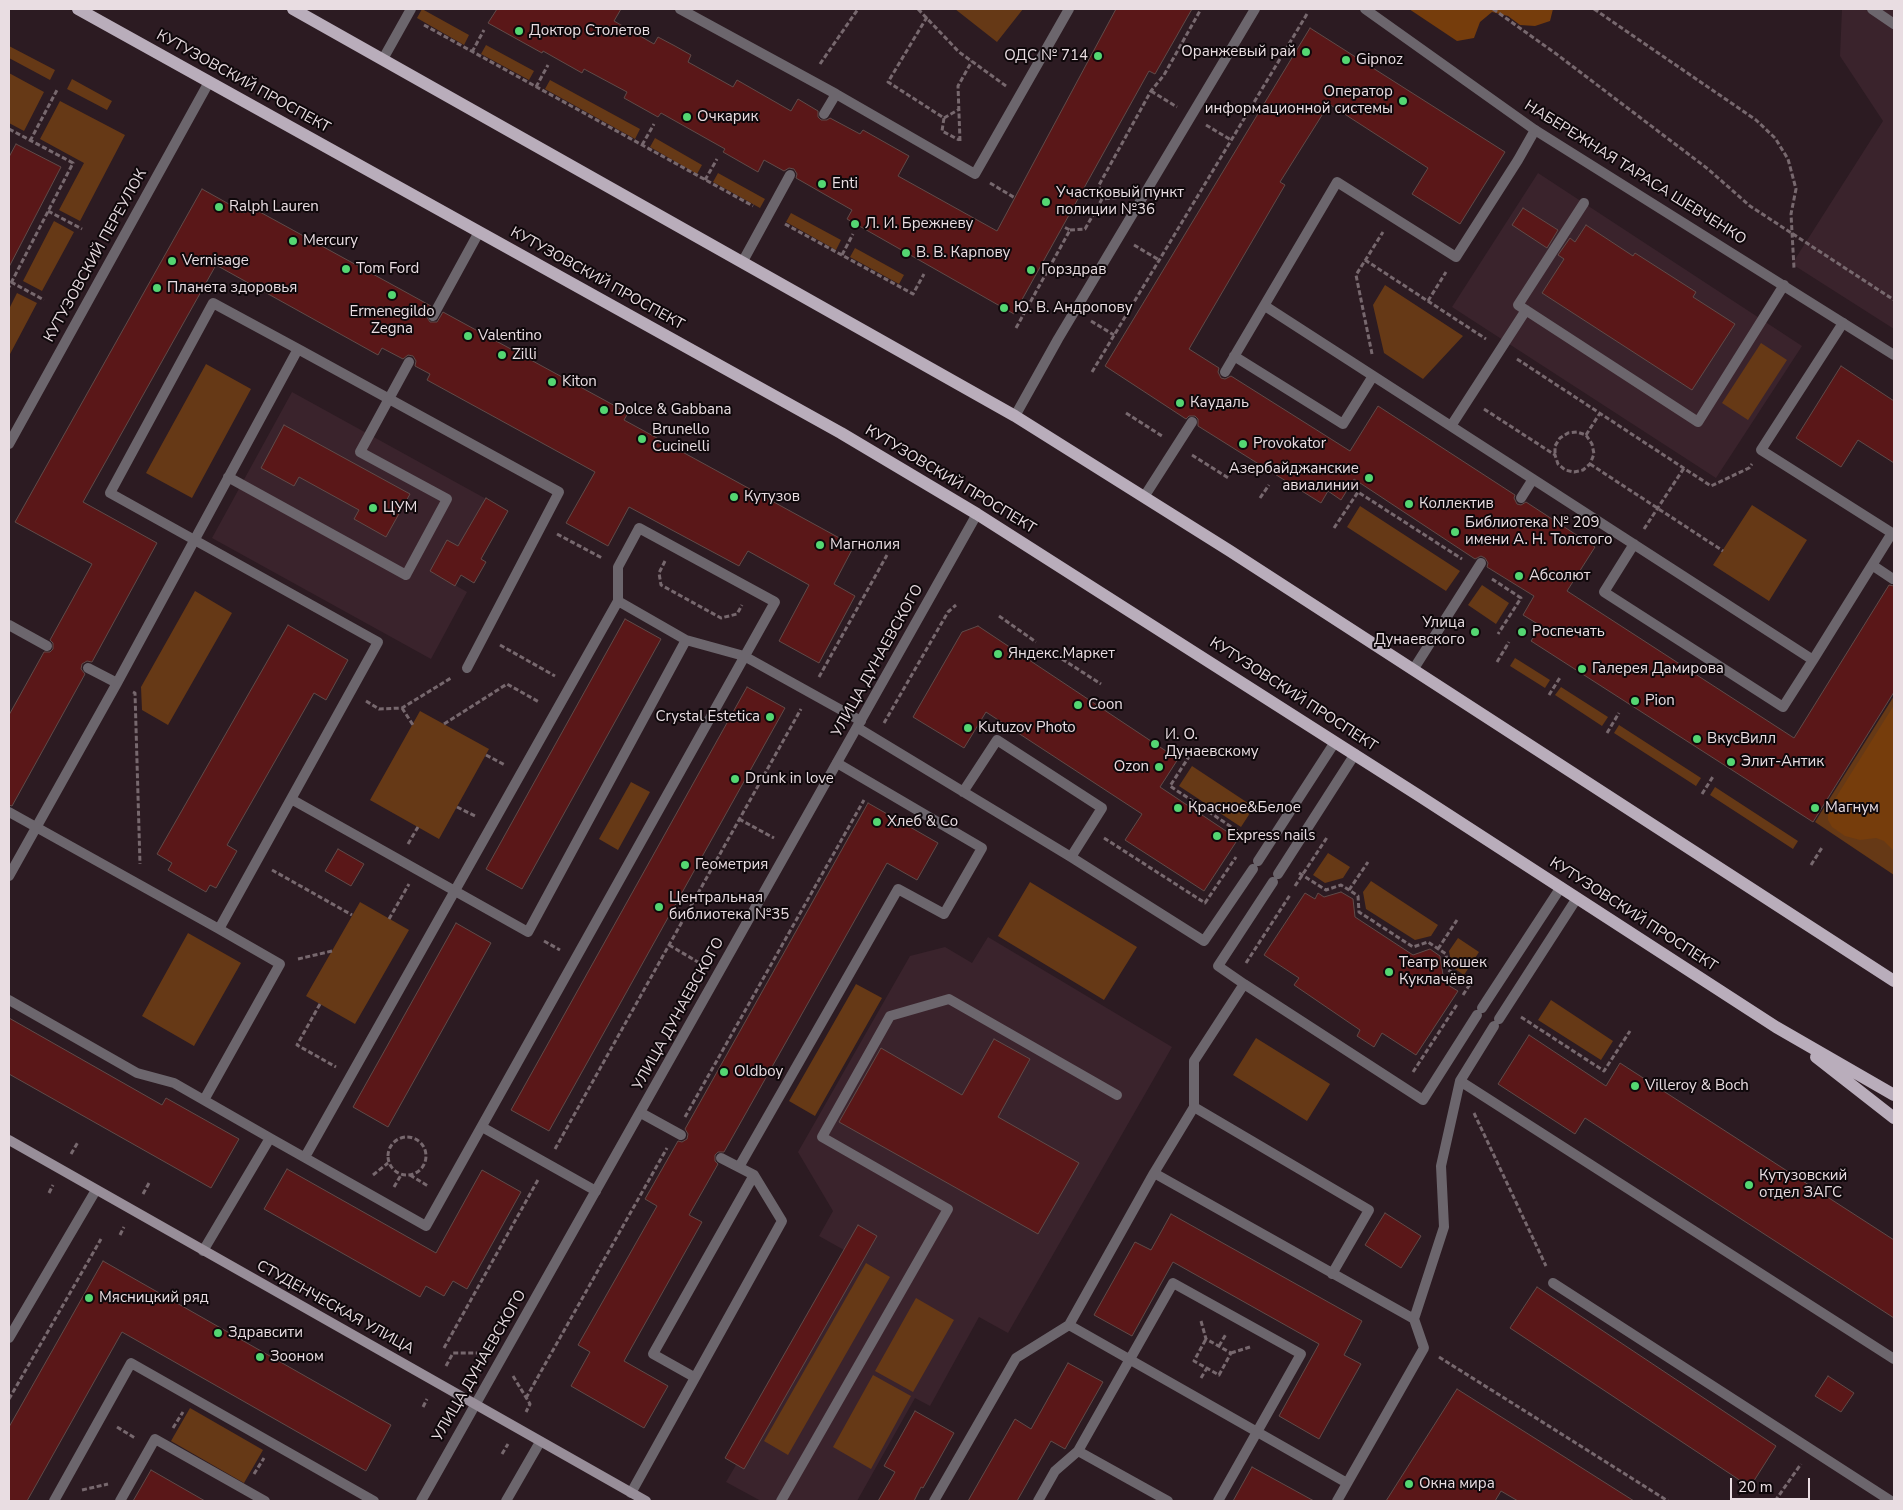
<!DOCTYPE html>
<meta charset="utf-8">
<style>
body{margin:0}
#map{position:relative;width:1903px;height:1510px;overflow:hidden;background:#2c1b22;font-family:"Nunito Sans",sans-serif}
canvas{display:block}
.frame{position:absolute;inset:0;border:10px solid #e9dde2;pointer-events:none}
.scale{position:absolute;left:1730px;top:1478px;width:80px;height:22px;box-sizing:border-box;border:2px solid #e9dde2;border-top:0;padding-left:6px;font-size:15px;line-height:18px;white-space:nowrap;color:#e9dde2;-webkit-text-stroke:4px #0f080b;paint-order:stroke}
</style>
<div id="map">
<canvas width="1903" height="1510"></canvas>
<div class="frame"></div>
<div class="scale">20 m</div>
</div>
<script>
const ctx = document.querySelector('canvas').getContext('2d');
ctx.lineJoin = 'round';
function paint(path, color) { ctx.fillStyle = color; ctx.fill(path, 'evenodd'); }
const poly = rows => new Path2D(rows.map(r => 'M' + r).join(''));
function stroke(path, color, width, dash) { ctx.strokeStyle = color; ctx.lineWidth = width; ctx.lineCap = dash ? 'butt' : 'round'; ctx.setLineDash(dash || []); ctx.stroke(path); }
function label(font, color, halo, rows, align = 'center') {
  ctx.font = font + ' "Nunito Sans",sans-serif'; ctx.lineWidth = 4; ctx.setLineDash([]); ctx.textBaseline = 'middle'; ctx.strokeStyle = halo; ctx.fillStyle = color; for (const [text, x, y, turn = 0] of rows) {
    ctx.save(); ctx.translate(x, y); ctx.rotate((+turn || 0) * Math.PI / 180); ctx.textAlign = isNaN(turn) ? turn : align; if (halo) ctx.strokeText(text, 0, 0); ctx.fillText(text, 0, 0); ctx.restore();
  }
}
const built = poly([
 [1842,9,1894,9,1894,329,1792,264,1883,121,1840,56],
 [1538,173,1802,346,1716,478,1452,307],
 [292,392,508,511,489,544,481,540,455,585,467,592,431,659,212,538],
 [988,937,1172,1047,1008,1333,979,1317,930,1406,915,1398,857,1501,761,1501,726,1482,736,1465,725,1458,844,1250,819,1236,833,1211,798,1152,910,956,945,947,972,963]
]);
const green = poly([
 [422,9,469,35,464,45,417,18],
 [955,9,1023,9,997,42],
 [486,45,534,71,529,80,481,54],
 [9,46,55,70,50,80,9,58],
 [9,73,44,92,24,131,9,123],
 [72,79,112,101,107,110,67,89],
 [550,80,640,129,635,139,545,89],
 [60,101,125,135,80,221,59,210,84,163,40,139],
 [655,138,702,165,697,174,650,147],
 [718,173,765,199,760,208,713,182],
 [791,213,841,240,836,250,786,222],
 [54,221,74,232,42,291,23,281],
 [855,248,904,275,899,284,850,257],
 [1385,285,1463,336,1423,379,1384,353,1373,305],
 [17,293,37,303,9,356,9,309],
 [1761,343,1787,360,1748,420,1722,403],
 [206,364,251,389,192,498,146,473],
 [1752,505,1807,540,1769,601,1713,565],
 [1360,506,1460,571,1446,591,1347,527],
 [1482,585,1509,603,1496,624,1468,605],
 [195,591,232,613,168,725,142,710,141,687],
 [1515,658,1550,680,1545,688,1510,666],
 [1561,687,1608,717,1602,726,1555,695],
 [1894,696,1894,875,1815,822],
 [420,711,489,749,439,839,370,800],
 [1619,725,1701,778,1696,786,1614,733],
 [1192,766,1254,807,1241,827,1179,786],
 [631,782,650,792,618,850,599,839],
 [1715,787,1798,841,1793,849,1710,795],
 [1328,853,1350,867,1343,878,1325,883,1313,875],
 [1371,881,1438,925,1431,936,1415,940,1366,909,1363,892],
 [1030,882,1137,947,1104,1000,998,936],
 [360,902,409,930,355,1024,306,996],
 [188,933,241,963,194,1046,142,1016],
 [1458,938,1479,952,1464,975,1452,967,1449,951],
 [856,984,882,998,815,1116,789,1101],
 [1551,1000,1613,1041,1601,1060,1538,1020],
 [1256,1038,1330,1084,1307,1121,1233,1075],
 [866,1263,890,1277,788,1455,764,1441],
 [916,1298,954,1320,913,1392,875,1371],
 [873,1375,911,1396,871,1469,833,1447],
 [190,1408,263,1450,244,1483,171,1441]
]);
const forest = poly([
 [1409,9,1553,9,1550,21,1535,26,1520,25,1508,16,1492,12,1480,22,1474,38,1457,41],
 [1894,705,1894,851,1884,841,1876,838,1860,840,1845,836,1832,827,1828,820,1828,810]
]);
const building = poly([
 [497,9,621,9,614,21,654,44,658,37,675,46,691,55,688,62,733,87,737,80,791,111,798,99,818,111,818,117,821,120,827,120,830,118,860,134,863,130,909,156,898,176,997,231,1116,9,1192,9,1155,74,1149,71,1014,314,847,219,852,210,796,178,797,174,794,169,789,168,784,171,764,160,758,172,723,152,725,149,661,113,658,117,624,98,627,92,584,69,582,73,543,51,542,53,488,23,497,9],
 [1310,28,1505,152,1460,224,1412,194,1428,168,1329,104,1280,182,1285,185,1189,349,1219,368,1218,372,1221,378,1225,379,1231,376,1350,451,1378,406,1515,495,1514,498,1517,504,1521,505,1526,502,1595,547,1567,591,1794,738,1889,585,1894,586,1894,692,1813,822,1531,641,1541,626,1523,615,1534,596,1487,567,1488,563,1485,558,1481,556,1475,559,1354,479,1341,500,1328,491,1321,503,1198,426,1198,419,1195,416,1189,416,1186,419,1105,366,1310,28],
 [16,144,61,167,9,267,9,157,16,144],
 [202,189,245,213,249,206,431,306,426,316,430,322,437,322,443,312,628,413,624,420,854,546,834,584,855,596,819,663,779,641,809,585,748,551,739,566,629,507,608,546,566,523,595,472,427,380,430,374,415,366,416,361,413,356,408,355,403,359,382,348,378,355,216,265,83,502,157,543,92,662,87,661,82,664,81,669,85,674,12,806,9,805,9,715,44,652,50,652,53,649,53,643,50,640,92,564,15,522,202,189],
 [1523,208,1558,230,1547,248,1512,225,1523,208],
 [1586,225,1633,256,1635,253,1696,292,1693,297,1735,324,1692,390,1542,293,1564,259,1558,255,1570,238,1575,242,1586,225],
 [1841,366,1894,401,1894,463,1858,440,1841,467,1796,438,1841,366],
 [284,425,410,494,386,537,354,519,359,510,299,477,294,486,261,468,284,425],
 [486,498,508,511,481,559,486,562,474,583,461,575,455,586,430,571,447,540,458,546,486,498],
 [625,619,661,639,522,889,486,869,625,619],
 [288,625,348,660,326,700,314,693,227,845,237,851,216,888,210,885,206,892,168,870,172,863,157,854,288,625],
 [978,626,1178,759,1160,787,1238,839,1204,891,1125,840,1142,814,986,712,964,748,913,717,962,632,978,626],
 [747,687,785,708,549,1131,511,1110,747,687],
 [868,803,938,843,917,880,887,863,724,1152,718,1152,715,1155,715,1161,718,1164,689,1215,702,1222,624,1361,668,1386,644,1428,571,1386,590,1352,578,1345,657,1206,645,1199,678,1141,682,1142,687,1139,688,1134,685,1129,868,803],
 [338,849,364,864,351,886,325,871,338,849],
 [1341,892,1353,899,1355,917,1413,955,1430,949,1440,956,1443,975,1451,980,1448,985,1458,991,1416,1055,1382,1033,1374,1047,1357,1036,1360,1030,1294,985,1299,978,1264,955,1305,893,1315,899,1318,893,1324,897,1341,892],
 [456,923,491,943,388,1127,353,1107,456,923],
 [9,1018,162,1105,166,1098,239,1139,211,1188,9,1074,9,1018],
 [1529,1035,1606,1086,1620,1063,1894,1240,1894,1318,1585,1118,1575,1134,1498,1084,1529,1035],
 [994,1039,1030,1059,998,1117,1079,1163,1038,1234,839,1122,881,1048,962,1095,994,1039],
 [287,1169,436,1253,482,1170,521,1192,467,1289,453,1281,444,1296,426,1286,420,1297,264,1209,287,1169],
 [1385,1213,1421,1236,1401,1268,1365,1245,1385,1213],
 [1171,1214,1362,1321,1344,1355,1361,1364,1319,1439,1279,1416,1319,1344,1173,1262,1132,1336,1094,1315,1135,1242,1151,1250,1171,1214],
 [858,1225,877,1236,744,1469,725,1458,858,1225],
 [103,1261,391,1425,366,1471,122,1332,27,1501,9,1501,9,1427,103,1261],
 [1537,1287,1776,1446,1750,1487,1510,1328,1537,1287],
 [1068,1363,1103,1382,1065,1449,1051,1441,1017,1501,968,1501,1015,1419,1031,1429,1068,1363],
 [1828,1376,1854,1393,1841,1412,1815,1396,1828,1376],
 [1457,1389,1563,1456,1634,1501,1518,1501,1501,1491,1495,1501,1386,1501,1457,1389],
 [915,1411,954,1433,923,1488,921,1487,914,1501,878,1501,895,1472,884,1466,915,1411],
 [1252,1467,1314,1501,1233,1501,1252,1467],
 [151,1470,205,1501,133,1501,151,1470]
]);
const path = poly([
 [918,9,959,52,1006,86],
 [1493,9,1555,53,1708,169,1750,206,1894,300],
 [1594,9,1756,120,1775,138,1788,159,1796,189,1791,214,1794,268],
 [927,17,888,82,944,118,942,131,959,140],
 [424,25,753,206],
 [472,52,484,30],
 [820,64,858,9],
 [536,87,548,65],
 [1151,91,1177,107],
 [944,118,958,110],
 [1206,125,1231,140],
 [9,129,73,163,9,287],
 [30,141,57,90],
 [960,141,958,86,972,61],
 [642,145,654,124],
 [705,180,717,159],
 [990,183,1015,198],
 [1102,199,1099,185,1151,91,1164,75,1201,9],
 [48,211,82,229],
 [785,224,913,294,924,274],
 [1070,230,1085,229,1102,199,1122,197],
 [1134,245,1159,260],
 [842,255,853,234],
 [1365,260,1486,339],
 [11,282,44,300],
 [1428,301,1446,272],
 [1091,321,1114,335],
 [1016,328,1070,230,1064,227],
 [1372,354,1356,275,1383,232],
 [1517,359,1711,486,1749,468,1752,464],
 [1092,372,1307,14],
 [1484,409,1555,455,1558,464,1565,470,1574,472,1583,470,1590,464,1594,454,1592,444,1586,435,1577,432,1568,433,1560,438,1555,446,1555,455],
 [1126,413,1162,436],
 [1586,435,1600,413],
 [1192,455,1230,479],
 [1590,464,1723,551],
 [1260,498,1269,485],
 [1334,528,1358,492,1462,559],
 [1644,529,1684,468],
 [557,534,602,558],
 [665,561,659,573,661,585,721,618,737,614,742,605],
 [1492,579,1521,598,1498,634],
 [999,616,1036,642],
 [500,645,555,676],
 [1062,659,1101,684],
 [1497,662,1509,642],
 [819,677,887,555],
 [133,692,135,693,140,864],
 [1549,695,1561,676],
 [366,701,379,709,402,708,451,678],
 [402,708,413,725],
 [884,723,948,612,956,605],
 [444,724,507,684,539,702],
 [1607,733,1619,713],
 [1194,749,1170,786,1251,840],
 [486,755,505,765],
 [1702,794,1714,775],
 [457,807,475,816],
 [739,819,774,838],
 [1104,838,1205,903,1236,857],
 [408,844,418,827],
 [1811,865,1823,846],
 [272,870,352,915],
 [1299,873,1326,890,1341,885,1349,890,1358,896,1359,912,1413,947,1428,942,1446,954,1448,970,1473,986],
 [1295,886,1328,836],
 [1349,890,1368,862],
 [389,919,409,884],
 [544,941,560,950],
 [669,945,703,965],
 [1438,949,1457,920],
 [298,959,332,951],
 [1246,963,1290,895],
 [1463,995,1470,984],
 [320,1004,297,1045,336,1067],
 [1521,1017,1604,1071,1630,1031],
 [1413,1072,1458,1003],
 [1474,1113,1546,1266],
 [685,1117,864,800],
 '388 1156a19 19 0 1 1 38 0a19 19 0 1 1-38 0Z',
 [555,1149,801,709],
 [71,1154,78,1142],
 [373,1175,388,1163],
 [410,1175,428,1186],
 [394,1187,401,1175],
 [49,1193,53,1185],
 [143,1194,149,1183],
 [120,1235,124,1227],
 [1201,1321,1206,1339,1231,1353,1219,1375,1194,1361,1206,1339],
 [1219,1346,1226,1334],
 [444,1348,539,1178],
 [1231,1353,1250,1347],
 [1439,1357,1668,1501],
 [446,1366,453,1353,477,1353],
 [513,1376,530,1404,526,1412],
 [1201,1378,1207,1368],
 [526,1398,667,1148],
 [9,1399,101,1239],
 [423,1407,427,1399],
 [117,1427,135,1438],
 [173,1428,183,1412],
 [502,1454,508,1444],
 [254,1474,264,1458],
 [82,1490,108,1484],
 [1775,1501,1801,1464]
]);
const lane = poly([
 [680,9,836,94,975,174,1069,9],
 [1872,9,1894,24],
 [383,59,411,9],
 [824,114,836,94],
 [1584,203,1518,305,1698,422,1784,285],
 [743,261,790,175],
 [1265,306,1813,660,1892,533,1761,450,1843,323],
 [433,316,479,232],
 [1234,356,1343,424,1373,376],
 [1225,372,1337,182,1456,257,1518,160,1535,130],
 [1015,416,1058,339,1255,9],
 [1451,426,1526,310],
 [228,477,406,575,447,499,360,452,409,362],
 [1144,497,1192,422],
 [1521,498,1533,479],
 [1634,544,1604,592,1783,707,1813,660],
 [1872,565,1893,579],
 [618,601,686,640,744,656,861,721],
 [9,625,47,646],
 [88,668,117,683],
 [1413,670,1481,563],
 [858,728,1071,857,1204,941,1253,869],
 [963,792,997,740,1102,808,1071,857],
 [291,799,528,932,686,640],
 [9,812,219,929,378,642,110,493,213,303,298,349],
 [1258,861,1335,742],
 [1278,874,1355,754],
 [9,876,117,683,298,349,559,492,467,668],
 [1273,882,1218,966,1244,984,1423,1100,1477,1015],
 [9,1000,137,1073,174,1083,270,1138,203,1251],
 [1482,1008,1561,887],
 [1499,1019,1577,898],
 [1460,1081,1894,1359],
 [204,1100,280,964,219,929],
 [1194,1107,1194,1061,1244,984],
 [641,1113,681,1135],
 [482,1127,596,1191],
 [270,1138,426,1226,775,602,639,528,618,567,618,601,305,1157],
 [739,1167,898,889,944,914,982,848,837,763],
 [1154,1173,1194,1107,1369,1210,1332,1274],
 [1553,1283,1891,1501],
 [1069,1325,1347,1483],
 [694,1377,653,1354,754,1175],
 [1078,1451,1168,1501],
 [631,1493,782,1221,754,1175,721,1158],
 [54,1501,131,1363,374,1501],
 [120,1501,155,1439,265,1501],
 [506,1501,540,1442],
 [781,1501,948,1209,822,1137,890,1016,949,999,1117,1095],
 [934,1501,1016,1358,1069,1325,1154,1173,1414,1319],
 [1038,1501,1055,1471,1078,1451,1173,1283,1301,1354,1218,1501],
 [1337,1501,1424,1348,1414,1319,1444,1227,1441,1166,1460,1081,1494,1026]
]);
const street = poly([
 [1365,9,1535,130,1894,355],
 [9,444,209,82],
 [9,1338,96,1190],
 [421,1501,977,514]
]);
const secondary = poly([
 [9,1140,646,1501]
]);
const primary = poly([
 [78,9,841,433,977,514,1421,797,1776,1027,1894,1095],
 [293,9,1015,416,1230,551,1894,981],
 [1816,1057,1894,1118]
]);
const markers = [
 [519,31,5,"#54d672"],
 [1306,52,5,"#54d672"],
 [1098,56,5,"#54d672"],
 [1346,60,5,"#54d672"],
 [1403,101,5,"#54d672"],
 [687,117,5,"#54d672"],
 [822,184,5,"#54d672"],
 [1046,202,5,"#54d672"],
 [219,207,5,"#54d672"],
 [855,224,5,"#54d672"],
 [293,241,5,"#54d672"],
 [906,253,5,"#54d672"],
 [172,261,5,"#54d672"],
 [346,269,5,"#54d672"],
 [1031,270,5,"#54d672"],
 [157,288,5,"#54d672"],
 [392,295,5,"#54d672"],
 [1004,308,5,"#54d672"],
 [468,336,5,"#54d672"],
 [502,355,5,"#54d672"],
 [552,382,5,"#54d672"],
 [1180,403,5,"#54d672"],
 [604,410,5,"#54d672"],
 [642,439,5,"#54d672"],
 [1243,444,5,"#54d672"],
 [1369,478,5,"#54d672"],
 [734,497,5,"#54d672"],
 [1409,504,5,"#54d672"],
 [373,508,5,"#54d672"],
 [1455,532,5,"#54d672"],
 [820,545,5,"#54d672"],
 [1519,576,5,"#54d672"],
 [1475,632,5,"#54d672"],
 [1522,632,5,"#54d672"],
 [998,654,5,"#54d672"],
 [1582,669,5,"#54d672"],
 [1635,701,5,"#54d672"],
 [1078,705,5,"#54d672"],
 [770,717,5,"#54d672"],
 [968,728,5,"#54d672"],
 [1697,739,5,"#54d672"],
 [1155,744,5,"#54d672"],
 [1731,762,5,"#54d672"],
 [1159,767,5,"#54d672"],
 [735,779,5,"#54d672"],
 [1178,808,5,"#54d672"],
 [1815,808,5,"#54d672"],
 [877,822,5,"#54d672"],
 [1217,836,5,"#54d672"],
 [685,865,5,"#54d672"],
 [659,907,5,"#54d672"],
 [1389,972,5,"#54d672"],
 [724,1072,5,"#54d672"],
 [1635,1086,5,"#54d672"],
 [1749,1185,5,"#54d672"],
 [89,1298,5,"#54d672"],
 [218,1333,5,"#54d672"],
 [260,1357,5,"#54d672"],
 [1409,1484,5,"#54d672"]
];
const poiNames = [
 ["Доктор Столетов",529,31],
 ["Оранжевый рай",1296,52,"right"],
 ["ОДС № 714",1088,56,"right"],
 ["Gipnoz",1356,60],
 ["Оператор",1393,92,"right"],
 ["информационной системы",1393,109,"right"],
 ["Очкарик",697,117],
 ["Enti",832,184],
 ["Участковый пункт",1056,193],
 ["полиции №36",1056,210],
 ["Ralph Lauren",229,207],
 ["Л. И. Брежневу",865,224],
 ["Mercury",303,241],
 ["В. В. Карпову",916,253],
 ["Vernisage",182,261],
 ["Tom Ford",356,269],
 ["Горздрав",1041,270],
 ["Планета здоровья",167,288],
 ["Ю. В. Андропову",1014,308],
 ["Ermenegildo",392,312,"center"],
 ["Zegna",392,329,"center"],
 ["Valentino",478,336],
 ["Zilli",512,355],
 ["Kiton",562,382],
 ["Каудаль",1190,403],
 ["Dolce & Gabbana",614,410],
 ["Brunello",652,430],
 ["Cucinelli",652,447],
 ["Provokator",1253,444],
 ["Азербайджанские",1359,469,"right"],
 ["авиалинии",1359,486,"right"],
 ["Кутузов",744,497],
 ["Коллектив",1419,504],
 ["ЦУМ",383,508],
 ["Библиотека № 209",1465,523],
 ["имени А. Н. Толстого",1465,540],
 ["Магнолия",830,545],
 ["Абсолют",1529,576],
 ["Улица",1465,623,"right"],
 ["Дунаевского",1465,640,"right"],
 ["Роспечать",1532,632],
 ["Яндекс.Маркет",1008,654],
 ["Галерея Дамирова",1592,669],
 ["Pion",1645,701],
 ["Coon",1088,705],
 ["Crystal Estetica",760,717,"right"],
 ["Kutuzov Photo",978,728],
 ["И. О.",1165,735],
 ["Дунаевскому",1165,752],
 ["ВкусВилл",1707,739],
 ["Элит-Антик",1741,762],
 ["Ozon",1149,767,"right"],
 ["Drunk in love",745,779],
 ["Красное&Белое",1188,808],
 ["Магнум",1825,808],
 ["Хлеб & Co",887,822],
 ["Express nails",1227,836],
 ["Геометрия",695,865],
 ["Центральная",669,898],
 ["библиотека №35",669,915],
 ["Театр кошек",1399,963],
 ["Куклачёва",1399,980],
 ["Oldboy",734,1072],
 ["Villeroy & Boch",1645,1086],
 ["Кутузовский",1759,1176],
 ["отдел ЗАГС",1759,1193],
 ["Мясницкий ряд",99,1298],
 ["Здравсити",228,1333],
 ["Зооном",270,1357],
 ["Окна мира",1419,1484]
];
const streetNames = [
 ["КУТУЗОВСКИЙ ПРОСПЕКТ",243,82,29],
 ["НАБЕРЕЖНАЯ ТАРАСА ШЕВЧЕНКО",1635,173,32],
 ["КУТУЗОВСКИЙ ПЕРЕУЛОК",96,256,-61],
 ["КУТУЗОВСКИЙ ПРОСПЕКТ",597,279,29],
 ["КУТУЗОВСКИЙ ПРОСПЕКТ",950,480,31],
 ["УЛИЦА ДУНАЕВСКОГО",878,661,-61],
 ["КУТУЗОВСКИЙ ПРОСПЕКТ",1293,695,33],
 ["КУТУЗОВСКИЙ ПРОСПЕКТ",1633,915,33],
 ["УЛИЦА ДУНАЕВСКОГО",679,1014,-61],
 ["СТУДЕНЧЕСКАЯ УЛИЦА",335,1308,29],
 ["УЛИЦА ДУНАЕВСКОГО",480,1366,-60]
];
paint(built, '#3a232c');
paint(green, '#663916');
paint(forest, '#763d0c');
paint(building, '#5a1718');
stroke(building, '#604b49', 1);
stroke(path, '#77686e', 3, [5, 2.5]);
stroke(lane, '#6c666d', 10);
stroke(street, '#6c666d', 10);
stroke(secondary, '#988e99', 10);
stroke(primary, '#b9adbb', 12);
for (const [x, y, r, color] of markers) { const dot = new Path2D(); dot.arc(x, y, r, 0, 2 * Math.PI); ctx.fillStyle = color; ctx.fill(dot); stroke(dot, '#0f080b', 2); }
label('15px', '#e9dde2', '#0f080b', poiNames, 'left');
label('15px', '#e9dde2', '#0f080b', streetNames);
</script>
